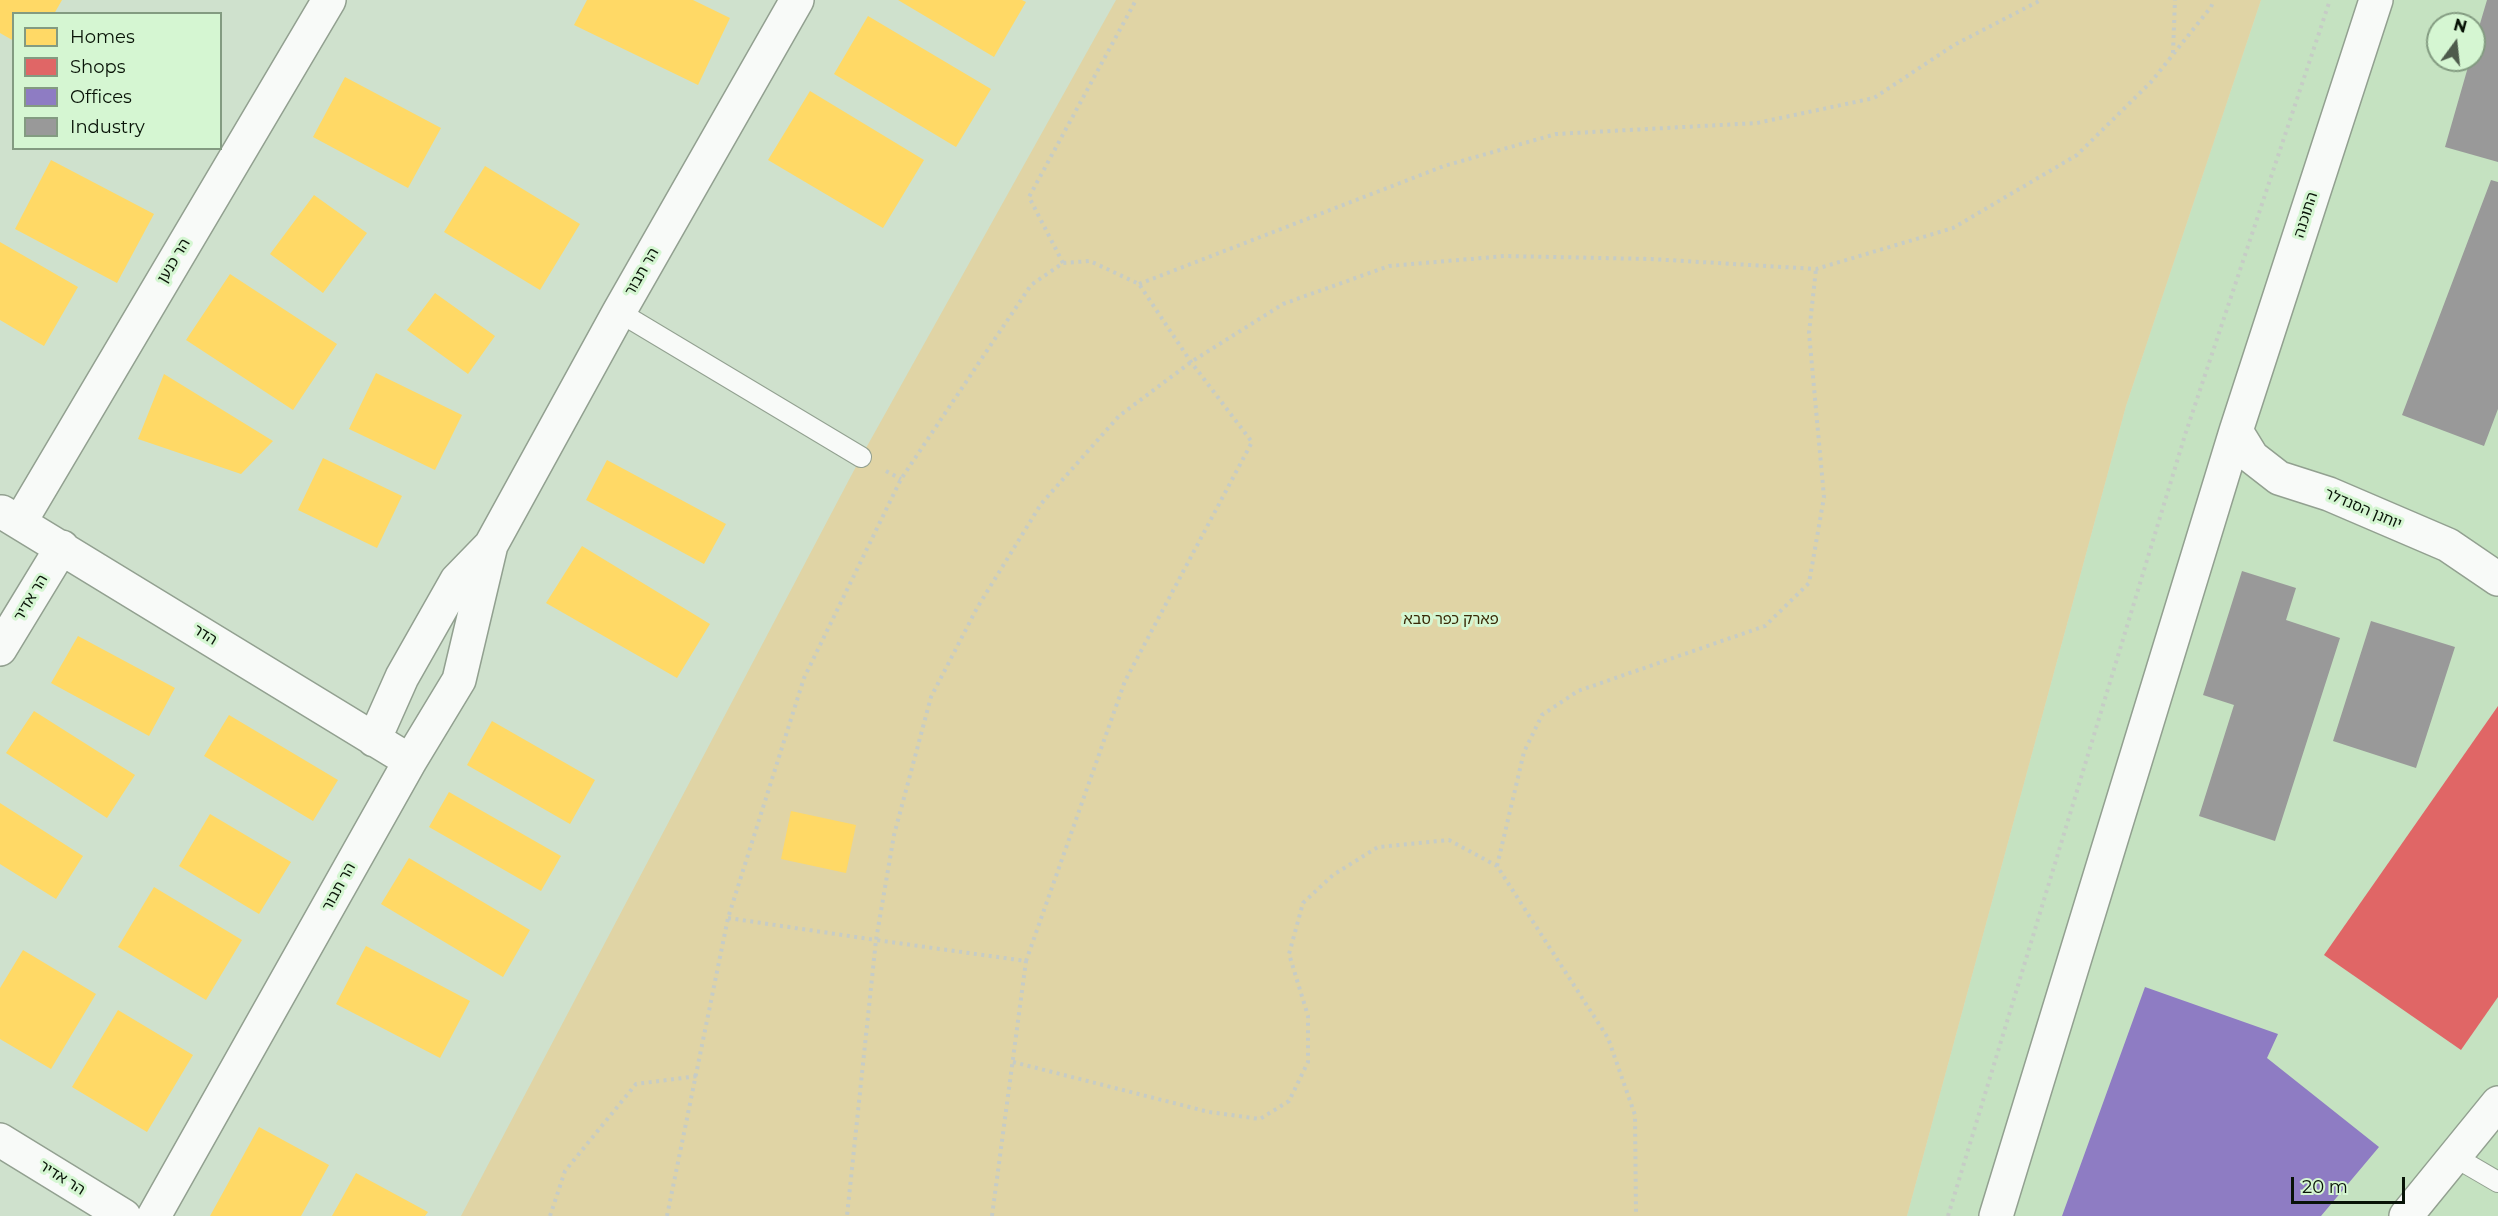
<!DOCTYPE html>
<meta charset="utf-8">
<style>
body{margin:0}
#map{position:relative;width:2498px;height:1216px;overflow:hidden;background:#cfe1cd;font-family:Montserrat,sans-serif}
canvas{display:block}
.legend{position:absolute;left:12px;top:12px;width:210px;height:138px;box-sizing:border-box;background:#d5f6d2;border:2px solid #839b81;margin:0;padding:8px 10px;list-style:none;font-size:18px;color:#081307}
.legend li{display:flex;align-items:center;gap:12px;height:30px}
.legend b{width:30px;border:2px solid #839b81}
.north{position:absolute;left:2426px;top:12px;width:60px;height:60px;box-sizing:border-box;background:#d5f6d2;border:2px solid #839b81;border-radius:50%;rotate:15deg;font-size:16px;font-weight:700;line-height:24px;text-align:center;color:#081307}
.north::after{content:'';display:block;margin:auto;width:21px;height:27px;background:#4e5b4c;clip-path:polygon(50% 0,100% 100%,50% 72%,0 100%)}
.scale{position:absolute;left:2291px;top:1177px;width:114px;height:27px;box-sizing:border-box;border:3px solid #081307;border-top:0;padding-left:8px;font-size:18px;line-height:21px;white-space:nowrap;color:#081307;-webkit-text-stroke:4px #d5f6d2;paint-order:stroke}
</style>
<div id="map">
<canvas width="2498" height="1216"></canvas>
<ul class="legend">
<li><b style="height:16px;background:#ffd966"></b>Homes</li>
<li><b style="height:16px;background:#e06666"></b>Shops</li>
<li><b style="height:16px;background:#8e7cc3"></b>Offices</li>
<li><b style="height:16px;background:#999"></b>Industry</li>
</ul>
<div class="north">N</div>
<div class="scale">20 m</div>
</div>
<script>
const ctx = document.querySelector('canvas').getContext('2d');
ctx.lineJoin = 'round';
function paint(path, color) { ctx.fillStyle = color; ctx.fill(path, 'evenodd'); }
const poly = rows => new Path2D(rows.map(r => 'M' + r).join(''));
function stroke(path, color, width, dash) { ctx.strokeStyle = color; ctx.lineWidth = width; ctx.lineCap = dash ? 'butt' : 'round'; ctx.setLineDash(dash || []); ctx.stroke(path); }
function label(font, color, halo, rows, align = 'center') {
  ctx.font = font + ' Montserrat,"Noto Sans Hebrew",sans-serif'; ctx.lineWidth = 6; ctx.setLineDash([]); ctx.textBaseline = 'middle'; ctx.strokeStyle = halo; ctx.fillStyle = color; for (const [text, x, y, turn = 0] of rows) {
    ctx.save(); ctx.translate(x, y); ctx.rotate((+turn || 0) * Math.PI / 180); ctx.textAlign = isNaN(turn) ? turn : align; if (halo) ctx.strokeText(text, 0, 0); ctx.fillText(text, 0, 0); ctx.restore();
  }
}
const built = poly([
 [2261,0,2498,0,2498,1216,1907,1216,2126,406],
 [2438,24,2474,24,2474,60,2438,60]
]);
const green = poly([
 [1116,0,2261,0,2126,406,1907,1216,461,1216,861,457]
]);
const homes = poly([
 [0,0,62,0,54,14,14,14,14,41,0,33],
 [587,0,693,0,730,18,698,85,574,25],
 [898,0,1022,0,1026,2,994,57],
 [868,16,991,89,956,147,834,74],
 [345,77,441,128,408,188,313,137],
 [810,91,924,160,883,228,768,160],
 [51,160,154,214,117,283,15,229],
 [485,166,580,224,540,290,444,232],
 [314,195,367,233,323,293,270,254],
 [0,242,78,287,44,346,0,320],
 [230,274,337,344,293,410,186,340],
 [435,293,495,336,468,374,407,330],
 [376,373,462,415,435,470,349,429],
 [164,374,273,441,241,474,138,439],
 [323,458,402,496,377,548,298,510],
 [607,460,726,524,704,564,586,500],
 [582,546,710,624,677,678,546,603],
 [78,636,175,688,149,736,51,683],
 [34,711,135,775,107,818,6,753],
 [229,715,338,780,313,821,204,756],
 [492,721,595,780,570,824,467,765],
 [449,792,561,856,541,891,429,827],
 [0,803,83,856,56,899,0,864],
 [791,811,856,825,846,873,781,859],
 [210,814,291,862,259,914,179,866],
 [409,858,530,930,503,977,381,904],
 [154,887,242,940,206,1000,118,947],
 [366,946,470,1001,440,1058,336,1004],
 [23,950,96,994,51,1069,0,1039,0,988],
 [118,1010,193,1055,147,1132,72,1087],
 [259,1127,329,1165,301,1216,210,1216],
 [356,1173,428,1212,425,1216,332,1216]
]);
const shops = poly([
 [2498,706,2498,997,2461,1050,2324,955]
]);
const offices = poly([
 [2145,987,2278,1034,2267,1058,2379,1147,2321,1216,2062,1216]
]);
const industry = poly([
 [2487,0,2498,0,2498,162,2445,147,2470,60,2474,60,2474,44],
 [2491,180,2498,182,2498,409,2484,446,2402,415],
 [2242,571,2296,588,2286,620,2340,638,2275,841,2199,816,2234,705,2203,695],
 [2371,621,2455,647,2416,768,2333,741]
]);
const path = poly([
 [2173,53,2175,0],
 [1063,263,1029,197,1136,0],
 [1139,284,1444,166,1556,134,1757,123,1874,98,1954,45,2041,0],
 [886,471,901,479],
 [1497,866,1524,752,1542,715,1578,691,1765,626,1809,583,1824,497,1809,333,1816,269],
 [728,918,876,940,894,835,931,697,977,608,1041,504,1119,416,1191,362,1283,304,1389,266,1505,256,1651,259,1816,269,1953,228,2077,155,2151,82,2211,7,2214,0],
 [1013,1062,1209,1112,1260,1119,1289,1101,1308,1062,1308,1016,1289,954,1303,903,1333,875,1378,847,1449,840,1497,866,1608,1038,1635,1115,1636,1216],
 [550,1216,565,1171,636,1084,698,1076],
 [667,1216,728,918,804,678,901,479,1031,285,1063,263,1090,261,1139,284,1191,362,1252,442,1125,681,1026,961,876,940,847,1216],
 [992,1216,1026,961],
 [1948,1216,2185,435,2330,0]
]);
const lane = poly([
 [619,312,861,457],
 [2455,1157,2498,1182]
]);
const street = poly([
 [2236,431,2252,457,2279,478,2329,494,2448,545,2498,579],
 [2,512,410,761],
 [20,522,329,0],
 [0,649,62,547],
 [374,740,402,677,457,580,491,545],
 [0,1140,124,1216],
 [154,1216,410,761,459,680,491,545,619,312,797,0],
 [1996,1216,2236,431,2376,0]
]);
const secondary = poly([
 [2406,1216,2498,1103]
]);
const streetNames = [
 ["התוכנה",2306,215,-72],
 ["הר כנען",174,261,-59],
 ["הר תבור",642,272,-60],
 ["יוחנן הסנדלר",2363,509,23],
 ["הר אדיר",31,598,-59],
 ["הדר",205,635,32],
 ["הר תבור",339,887,-61],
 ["הר אדיר",62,1178,32]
];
const parkNames = [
 ["פארק כפר סבא",1451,620]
];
paint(built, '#c5e2c1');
paint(green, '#e0d4a5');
paint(homes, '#ffd966');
paint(shops, '#e06666');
paint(offices, '#8e7cc3');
paint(industry, '#999');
stroke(lane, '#92a090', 22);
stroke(street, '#92a090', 36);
stroke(secondary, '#92a090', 36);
stroke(path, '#c6ccc6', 4, [3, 4.5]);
stroke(lane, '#f8faf8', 20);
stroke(street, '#f8faf8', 33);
stroke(secondary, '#f8faf8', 33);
label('15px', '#081307', '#d5f6d2', streetNames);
label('15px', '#392906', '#d5f6d2', parkNames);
</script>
